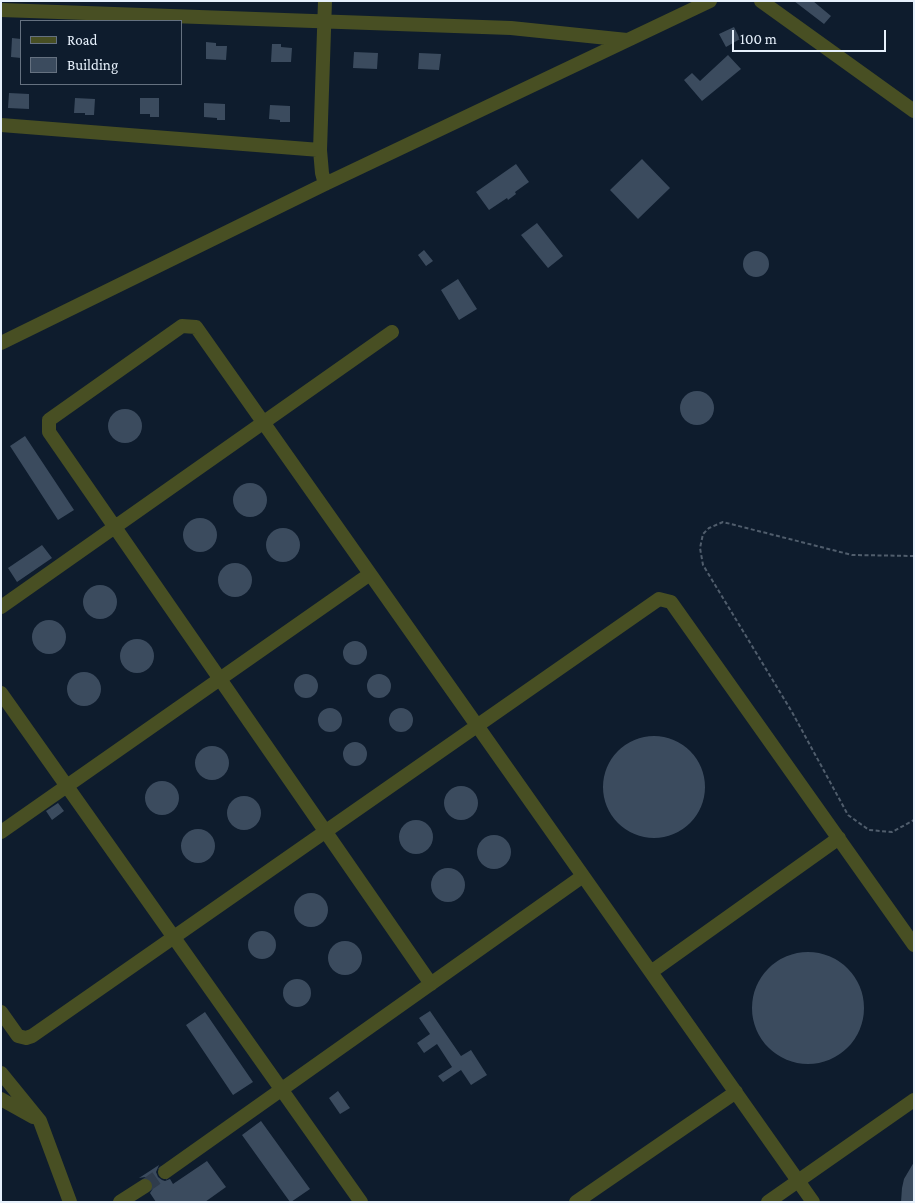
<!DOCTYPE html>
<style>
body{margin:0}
#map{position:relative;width:915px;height:1203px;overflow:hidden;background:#0e1c2d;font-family:"Crimson Pro",serif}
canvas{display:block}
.frame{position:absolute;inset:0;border:2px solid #e7f1fc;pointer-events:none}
.legend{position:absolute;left:20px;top:20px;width:162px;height:65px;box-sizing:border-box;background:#0e1c2d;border:1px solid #657180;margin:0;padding:6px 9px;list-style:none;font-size:15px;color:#e7f1fc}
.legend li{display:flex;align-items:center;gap:10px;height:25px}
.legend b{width:25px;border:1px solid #657180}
.scale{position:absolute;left:732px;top:30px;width:154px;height:22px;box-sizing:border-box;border:2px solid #e7f1fc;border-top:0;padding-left:6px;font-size:15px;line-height:18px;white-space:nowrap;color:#e7f1fc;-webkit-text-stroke:4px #0e1c2d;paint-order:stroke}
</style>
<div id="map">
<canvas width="915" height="1203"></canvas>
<div class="frame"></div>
<ul class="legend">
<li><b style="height:6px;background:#484f23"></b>Road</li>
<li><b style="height:14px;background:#3b4b5e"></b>Building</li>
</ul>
<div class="scale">100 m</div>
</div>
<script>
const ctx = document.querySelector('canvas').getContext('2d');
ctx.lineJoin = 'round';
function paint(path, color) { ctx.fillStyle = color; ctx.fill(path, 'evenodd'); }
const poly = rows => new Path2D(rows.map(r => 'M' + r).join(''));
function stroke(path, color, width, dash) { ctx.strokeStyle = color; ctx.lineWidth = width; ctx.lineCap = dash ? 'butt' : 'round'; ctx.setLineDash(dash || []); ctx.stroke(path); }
const building = poly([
 [794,1,813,1,831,16,824,24],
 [734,27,740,39,726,47,719,34],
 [12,38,21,39,21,58,11,57],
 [206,42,216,43,216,46,227,46,226,60,206,59],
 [272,44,281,44,281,47,292,48,291,62,271,62],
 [354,52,378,53,377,69,353,68],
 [419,53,441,54,439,70,418,69],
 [728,55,741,69,702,101,684,80,692,73,700,81],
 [9,93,29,94,29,109,8,108],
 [75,98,95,99,94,115,85,115,85,113,74,113],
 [140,98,159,98,159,117,150,117,150,114,140,114],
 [204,103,225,104,225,120,217,120,217,118,204,117],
 [270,105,290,106,290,122,280,122,280,120,269,119],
 [642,159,670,188,638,219,610,190],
 [516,164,529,182,515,192,516,194,508,200,507,198,489,210,476,192],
 [537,223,563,256,548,268,521,235],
 [424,250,433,261,426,266,418,255],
 '743 264a13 13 0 1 1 26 0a13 13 0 1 1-26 0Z',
 [458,279,477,309,459,320,441,290],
 '680 408a17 17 0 1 1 34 0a17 17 0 1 1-34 0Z',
 '108 426a17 17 0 1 1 34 0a17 17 0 1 1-34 0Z',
 [25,436,74,510,58,520,10,446],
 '233 500a17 17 0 1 1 34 0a17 17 0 1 1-34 0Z',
 '183 535a17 17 0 1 1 34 0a17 17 0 1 1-34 0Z',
 '266 545a17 17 0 1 1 34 0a17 17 0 1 1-34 0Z',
 [42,545,52,558,17,582,8,568],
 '218 580a17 17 0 1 1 34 0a17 17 0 1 1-34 0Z',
 '83 602a17 17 0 1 1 34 0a17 17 0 1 1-34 0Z',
 '32 637a17 17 0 1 1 34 0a17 17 0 1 1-34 0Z',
 '120 656a17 17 0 1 1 34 0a17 17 0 1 1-34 0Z',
 '343 653a12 12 0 1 1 24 0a12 12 0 1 1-24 0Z',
 '67 689a17 17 0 1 1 34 0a17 17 0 1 1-34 0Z',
 '294 686a12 12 0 1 1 24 0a12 12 0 1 1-24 0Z',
 '367 686a12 12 0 1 1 24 0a12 12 0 1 1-24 0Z',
 '389 720a12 12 0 1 1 24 0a12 12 0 1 1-24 0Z',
 '318 720a12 12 0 1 1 24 0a12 12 0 1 1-24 0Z',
 '603 787a51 51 0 1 1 102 0a51 51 0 1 1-102 0Z',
 '343 754a12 12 0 1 1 24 0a12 12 0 1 1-24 0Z',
 '195 763a17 17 0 1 1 34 0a17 17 0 1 1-34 0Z',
 '145 798a17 17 0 1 1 34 0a17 17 0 1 1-34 0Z',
 '444 803a17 17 0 1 1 34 0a17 17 0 1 1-34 0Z',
 '227 813a17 17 0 1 1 34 0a17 17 0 1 1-34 0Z',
 [58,803,64,811,52,820,46,811],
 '399 837a17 17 0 1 1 34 0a17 17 0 1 1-34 0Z',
 '181 846a17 17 0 1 1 34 0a17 17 0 1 1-34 0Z',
 '477 852a17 17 0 1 1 34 0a17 17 0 1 1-34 0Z',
 '431 885a17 17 0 1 1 34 0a17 17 0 1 1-34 0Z',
 '294 910a17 17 0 1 1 34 0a17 17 0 1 1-34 0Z',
 '248 945a14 14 0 1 1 28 0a14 14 0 1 1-28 0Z',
 '328 958a17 17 0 1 1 34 0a17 17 0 1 1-34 0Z',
 '752 1008a56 56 0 1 1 112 0a56 56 0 1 1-112 0Z',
 '283 993a14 14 0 1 1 28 0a14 14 0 1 1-28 0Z',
 [430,1011,461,1056,471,1050,487,1075,471,1085,461,1070,443,1082,438,1076,452,1067,437,1044,424,1053,417,1043,430,1034,419,1018],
 [205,1012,253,1082,233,1095,186,1025],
 [338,1091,350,1108,340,1114,329,1098],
 [261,1121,310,1189,291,1202,290,1202,242,1135],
 [207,1161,226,1187,205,1202,156,1202,150,1193,152,1190,154,1186,152,1181,149,1178,145,1177,139,1178,159,1165,156,1172,158,1177,162,1180,165,1181,170,1179,173,1184],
 [914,1162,914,1202,901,1202,902,1188,904,1179]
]);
const minorTunnel = poly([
 [145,1186,165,1172]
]);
const path = poly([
 [914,556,852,555,723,522,709,528,703,534,700,548,703,565,792,712,848,815,869,830,892,832,914,820]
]);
const minor = poly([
 [325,1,320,150,322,173,325,184],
 [761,1,914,111],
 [1,10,511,28,627,40],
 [1,125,320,150],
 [1,343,325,184,710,1],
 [1,607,392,332],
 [1,693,361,1202],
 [1,832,370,574],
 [651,972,839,838],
 [431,984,49,432,49,420,182,326,196,327,813,1202],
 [1,1012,18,1036,26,1038,32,1036,659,599,671,602,914,945],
 [1,1073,40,1121,70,1202],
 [1,1099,33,1117],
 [165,1172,583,876],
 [120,1202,145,1186],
 [576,1202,736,1092],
 [768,1202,914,1100]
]);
paint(building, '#3b4b5e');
stroke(minorTunnel, '#2f3c4c', 14, [14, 7]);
stroke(path, '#505d6c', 2, [4, 2.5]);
stroke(minor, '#484f23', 14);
</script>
